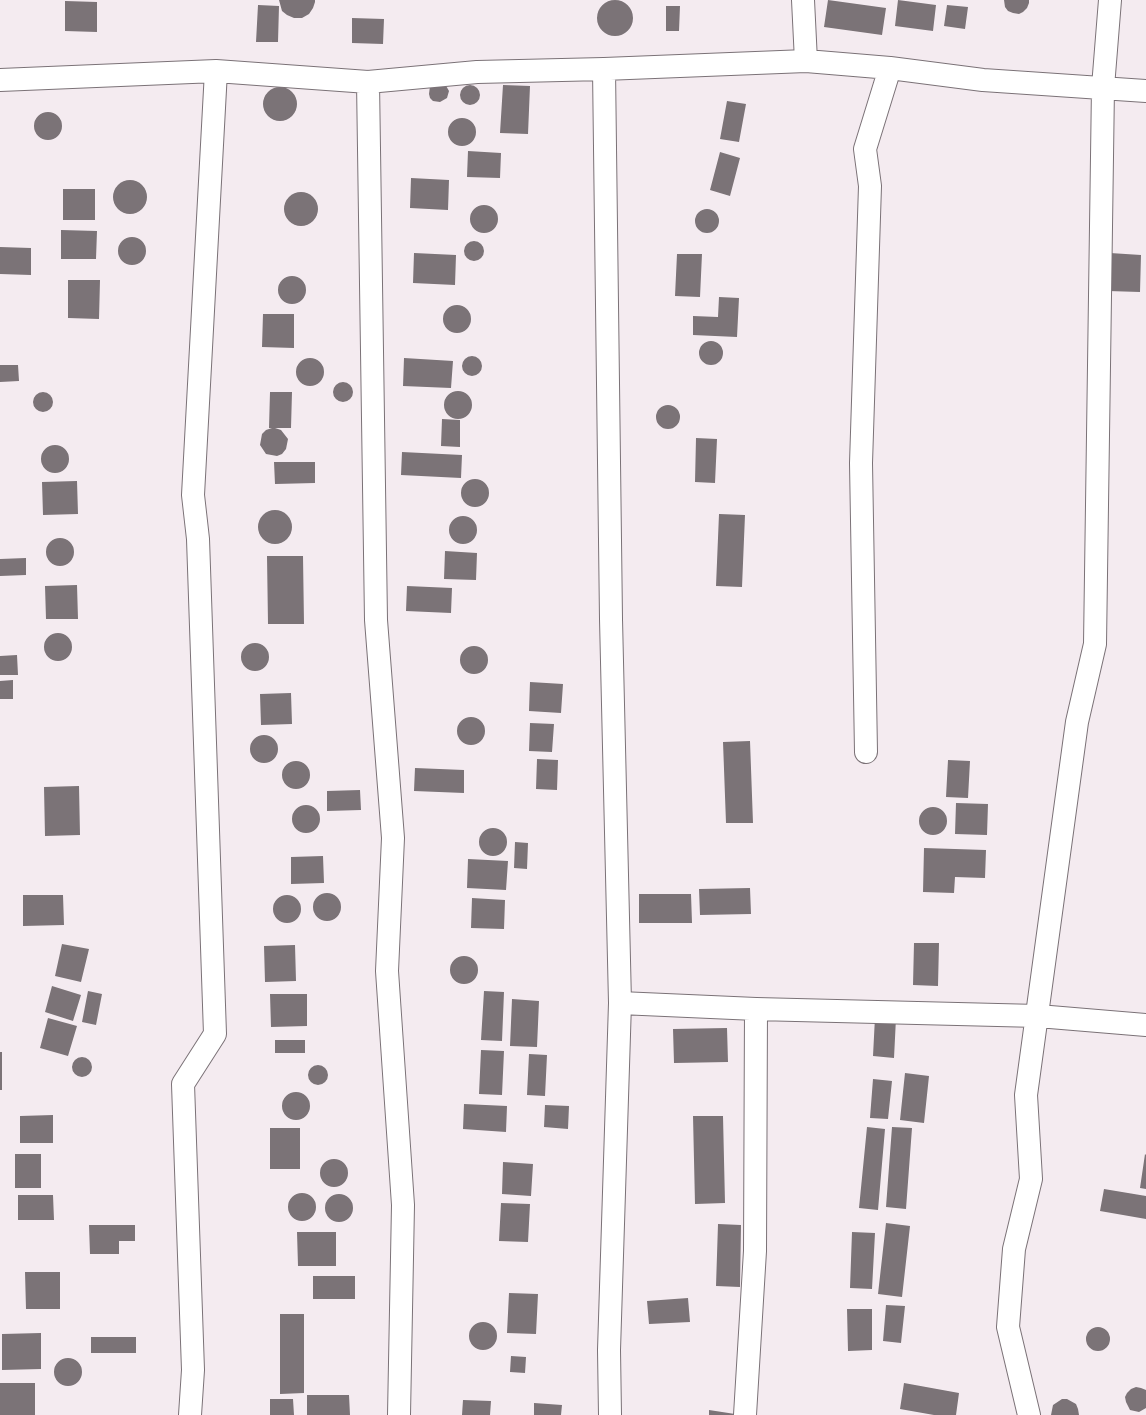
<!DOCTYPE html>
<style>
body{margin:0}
canvas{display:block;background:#f4ebf0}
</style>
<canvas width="1146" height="1415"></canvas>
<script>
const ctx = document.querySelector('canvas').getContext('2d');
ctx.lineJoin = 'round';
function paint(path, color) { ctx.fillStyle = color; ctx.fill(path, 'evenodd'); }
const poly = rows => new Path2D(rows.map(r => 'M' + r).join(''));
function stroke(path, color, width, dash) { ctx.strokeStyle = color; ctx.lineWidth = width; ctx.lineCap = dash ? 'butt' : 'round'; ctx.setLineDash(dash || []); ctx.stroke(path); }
const building = poly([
 [279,0,315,0,315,2,313,8,309,14,302,18,294,18,287,15,282,11],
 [828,0,886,8,882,35,824,27],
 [898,0,936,5,933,31,895,26],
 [1004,0,1029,0,1029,3,1027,8,1023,12,1019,14,1013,13,1008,11,1005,7],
 '597 18a18 18 0 1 1 36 0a18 18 0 1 1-36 0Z',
 [65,1,97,2,97,32,65,31],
 [258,5,279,6,278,42,256,42],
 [947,5,968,7,965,29,944,26],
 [666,6,680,6,679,31,666,31],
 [352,18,384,19,383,44,352,43],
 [445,84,449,91,447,98,440,102,433,101,430,98,429,94,430,86],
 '460 95a10 10 0 1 1 20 0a10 10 0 1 1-20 0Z',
 [503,85,530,86,528,134,500,133],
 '263 104a17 17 0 1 1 34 0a17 17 0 1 1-34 0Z',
 [727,101,746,104,739,142,720,139],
 '34 126a14 14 0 1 1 28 0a14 14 0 1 1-28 0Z',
 '448 132a14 14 0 1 1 28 0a14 14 0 1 1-28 0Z',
 [468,151,501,153,500,178,467,177],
 [720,152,740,158,730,196,710,190],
 [411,178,449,180,448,210,410,208],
 '113 197a17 17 0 1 1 34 0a17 17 0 1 1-34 0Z',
 [63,189,95,189,95,220,63,220],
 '284 209a17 17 0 1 1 34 0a17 17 0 1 1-34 0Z',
 '470 219a14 14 0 1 1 28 0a14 14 0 1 1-28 0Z',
 '695 221a12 12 0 1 1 24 0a12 12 0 1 1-24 0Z',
 [61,230,97,231,96,259,61,259],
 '118 251a14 14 0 1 1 28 0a14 14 0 1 1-28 0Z',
 '464 251a10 10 0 1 1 20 0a10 10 0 1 1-20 0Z',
 [0,247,31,248,31,275,0,274],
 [414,253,456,255,455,285,413,283],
 [1110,253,1141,255,1140,292,1108,291],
 [677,254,702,254,700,297,675,296],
 '278 290a14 14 0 1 1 28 0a14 14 0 1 1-28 0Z',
 [68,280,100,280,99,319,68,318],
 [719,297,739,298,737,337,693,335,693,316,718,317],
 '443 319a14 14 0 1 1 28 0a14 14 0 1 1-28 0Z',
 [263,314,294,314,294,348,262,347],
 '699 353a12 12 0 1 1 24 0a12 12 0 1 1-24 0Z',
 '462 366a10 10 0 1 1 20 0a10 10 0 1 1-20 0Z',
 '296 372a14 14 0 1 1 28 0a14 14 0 1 1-28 0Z',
 [404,358,453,361,451,388,403,386],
 [0,365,18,365,19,381,0,382],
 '333 392a10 10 0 1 1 20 0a10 10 0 1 1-20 0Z',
 '444 405a14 14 0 1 1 28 0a14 14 0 1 1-28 0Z',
 '33 402a10 10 0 1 1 20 0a10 10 0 1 1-20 0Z',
 [270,392,292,392,291,428,275,428,281,430,288,439,286,449,282,454,277,456,266,454,260,445,262,434,266,430,272,428,269,428],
 '656 417a12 12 0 1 1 24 0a12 12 0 1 1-24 0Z',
 [442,419,460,420,460,447,441,446],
 [696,438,717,439,715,483,695,482],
 '41 459a14 14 0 1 1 28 0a14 14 0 1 1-28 0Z',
 [402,452,462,455,461,478,401,475],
 [274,462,315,462,315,483,275,484],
 '461 493a14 14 0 1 1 28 0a14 14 0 1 1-28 0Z',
 [77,481,78,514,43,515,42,482],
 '258 527a17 17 0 1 1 34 0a17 17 0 1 1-34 0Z',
 [719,514,745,515,742,587,716,586],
 '449 530a14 14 0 1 1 28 0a14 14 0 1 1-28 0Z',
 '46 552a14 14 0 1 1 28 0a14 14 0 1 1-28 0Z',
 [445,551,477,553,476,580,444,579],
 [267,556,303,556,304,624,268,624],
 [26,558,26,575,0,576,0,559],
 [77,585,78,619,46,619,45,586],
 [407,586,452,588,451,613,406,611],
 '44 647a14 14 0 1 1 28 0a14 14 0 1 1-28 0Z',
 '241 657a14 14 0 1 1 28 0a14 14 0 1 1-28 0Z',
 '460 660a14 14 0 1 1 28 0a14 14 0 1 1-28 0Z',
 [17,655,18,675,0,675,0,656],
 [13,680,13,699,0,699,0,681],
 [530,682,563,684,561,713,529,711],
 [291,693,292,724,261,725,260,694],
 '457 731a14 14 0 1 1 28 0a14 14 0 1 1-28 0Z',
 [530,723,554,724,552,752,529,751],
 '250 749a14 14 0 1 1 28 0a14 14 0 1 1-28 0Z',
 [750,741,753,823,726,823,723,742],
 [537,759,558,760,557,790,536,789],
 [948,760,970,761,968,798,946,797],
 '282 775a14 14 0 1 1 28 0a14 14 0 1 1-28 0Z',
 [415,768,464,770,464,793,414,791],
 [79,786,80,835,45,836,44,787],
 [360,790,361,810,327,811,327,791],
 [956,803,988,804,987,835,955,834],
 '292 819a14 14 0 1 1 28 0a14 14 0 1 1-28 0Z',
 '919 821a14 14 0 1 1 28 0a14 14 0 1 1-28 0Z',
 '479 842a14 14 0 1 1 28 0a14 14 0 1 1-28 0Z',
 [515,842,528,843,527,869,514,868],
 [924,848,986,850,985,878,955,877,954,893,923,892],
 [323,856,324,883,291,884,291,857],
 [468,859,508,861,506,890,467,888],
 [750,888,751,914,700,915,699,889],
 '313 907a14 14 0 1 1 28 0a14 14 0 1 1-28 0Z',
 [639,894,691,894,692,923,639,923],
 '273 909a14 14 0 1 1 28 0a14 14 0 1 1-28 0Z',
 [23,895,63,895,64,925,23,926],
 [472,898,505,900,504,929,471,928],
 [914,943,939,943,938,986,913,985],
 [62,944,89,949,81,982,55,976],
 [295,945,296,981,265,982,264,946],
 '450 970a14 14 0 1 1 28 0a14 14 0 1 1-28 0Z',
 [52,986,81,995,73,1021,45,1012],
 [88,991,102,994,96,1025,82,1022],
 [484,991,504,992,502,1041,481,1040],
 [270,994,307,994,307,1026,271,1027],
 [512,999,539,1001,537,1047,510,1046],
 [875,1017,896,1018,894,1058,873,1056],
 [48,1018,77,1026,68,1056,40,1048],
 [727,1028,728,1062,674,1063,673,1029],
 [275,1040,305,1040,305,1053,275,1053],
 [481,1050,504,1051,502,1095,479,1094],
 [0,1052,2,1052,2,1090,0,1090],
 [529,1054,547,1055,545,1096,527,1095],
 '72 1067a10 10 0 1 1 20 0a10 10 0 1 1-20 0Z',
 '308 1075a10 10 0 1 1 20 0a10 10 0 1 1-20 0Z',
 [905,1073,929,1076,924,1123,900,1120],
 [873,1079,892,1081,888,1119,870,1118],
 '282 1106a14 14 0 1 1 28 0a14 14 0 1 1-28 0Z',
 [464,1104,507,1106,506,1132,463,1129],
 [545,1105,569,1106,568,1129,544,1127],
 [53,1115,53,1143,20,1143,20,1116],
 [693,1116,723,1116,725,1203,695,1204],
 [867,1127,885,1129,878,1210,859,1208],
 [892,1127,912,1128,906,1209,886,1207],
 [270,1128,300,1128,300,1169,270,1169],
 [15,1154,41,1154,41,1188,15,1188],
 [1145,1154,1146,1155,1146,1189,1140,1188],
 '320 1173a14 14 0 1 1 28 0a14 14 0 1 1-28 0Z',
 [503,1162,533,1164,531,1196,502,1194],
 [1104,1189,1146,1196,1146,1219,1100,1211],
 '288 1207a14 14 0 1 1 28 0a14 14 0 1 1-28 0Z',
 '325 1208a14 14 0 1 1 28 0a14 14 0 1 1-28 0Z',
 [18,1195,53,1195,54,1220,18,1220],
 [501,1203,530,1204,528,1242,499,1241],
 [886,1223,910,1226,902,1297,878,1294],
 [718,1224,741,1225,740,1287,716,1286],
 [89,1225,135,1225,135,1241,119,1241,119,1254,90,1254],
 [297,1232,336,1232,336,1266,298,1266],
 [852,1232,875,1233,872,1289,850,1288],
 [25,1272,60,1272,60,1309,26,1309],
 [313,1276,355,1276,355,1299,313,1299],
 [509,1293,538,1294,536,1334,507,1333],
 [688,1298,690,1322,649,1324,647,1301],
 [886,1305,905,1306,901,1343,883,1341],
 [847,1309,872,1309,872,1350,848,1351],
 [280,1314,304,1314,304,1393,280,1394],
 '469 1336a14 14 0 1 1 28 0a14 14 0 1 1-28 0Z',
 '1086 1339a12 12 0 1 1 24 0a12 12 0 1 1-24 0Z',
 [41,1333,41,1369,2,1370,2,1334],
 [91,1337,136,1337,136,1353,91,1353],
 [511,1356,526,1357,525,1373,510,1372],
 '54 1372a14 14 0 1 1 28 0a14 14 0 1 1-28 0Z',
 [0,1383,35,1383,35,1415,0,1415],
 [904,1383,959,1393,956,1415,934,1415,900,1409],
 [1136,1387,1141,1388,1146,1390,1146,1408,1139,1412,1130,1410,1126,1402,1125,1397,1127,1393,1131,1389],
 [307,1395,349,1395,350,1415,307,1415],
 [270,1399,293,1399,294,1415,270,1415],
 [1062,1399,1067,1399,1076,1404,1078,1409,1079,1415,1051,1415,1053,1405],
 [463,1400,491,1401,490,1415,462,1415],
 [534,1403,562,1405,561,1415,534,1415],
 [709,1410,735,1414,735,1415,709,1415]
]);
const street = poly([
 [803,0,806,61],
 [604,69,611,619,620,1003,609,1350,610,1415],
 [0,80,216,71,368,82,477,72,604,69,806,61,890,68,983,80,1146,91],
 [368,82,376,620,393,838,387,971,403,1205,399,1415],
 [866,752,861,463,870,186,865,149,890,68],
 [620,1003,756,1009,1038,1016,1146,1025],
 [190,1415,193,1370,183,1084,215,1034,198,539,193,495,216,71],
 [745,1415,755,1251,756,1009],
 [1029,1415,1008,1327,1014,1249,1031,1179,1026,1095,1077,722,1095,644,1103,87,1110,0]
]);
paint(building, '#7b7377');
stroke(street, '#7b7277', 24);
stroke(street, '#fff', 22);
</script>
